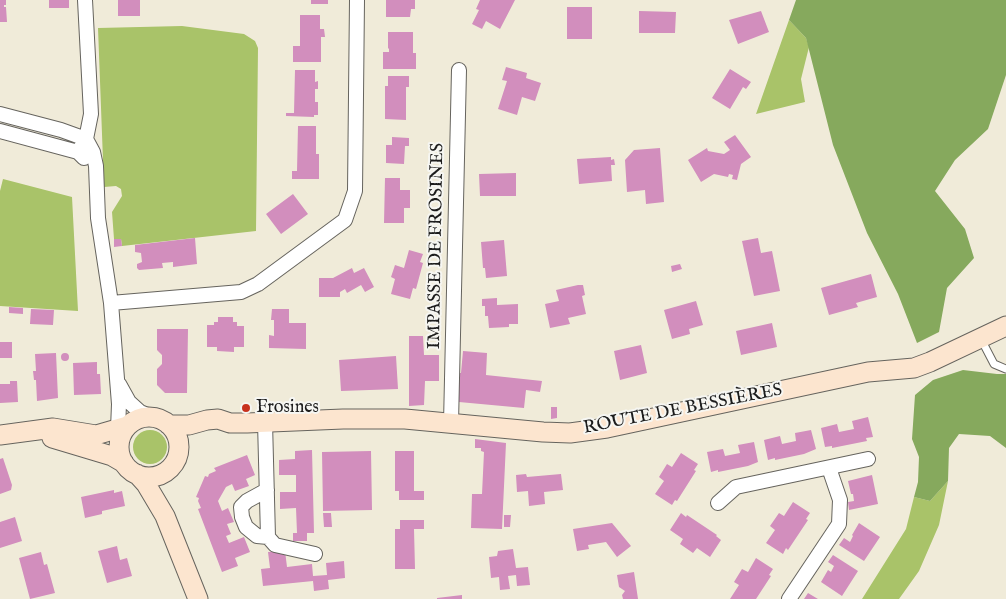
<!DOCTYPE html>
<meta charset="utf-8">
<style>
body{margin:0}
canvas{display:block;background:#f0ebd9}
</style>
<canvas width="1006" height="599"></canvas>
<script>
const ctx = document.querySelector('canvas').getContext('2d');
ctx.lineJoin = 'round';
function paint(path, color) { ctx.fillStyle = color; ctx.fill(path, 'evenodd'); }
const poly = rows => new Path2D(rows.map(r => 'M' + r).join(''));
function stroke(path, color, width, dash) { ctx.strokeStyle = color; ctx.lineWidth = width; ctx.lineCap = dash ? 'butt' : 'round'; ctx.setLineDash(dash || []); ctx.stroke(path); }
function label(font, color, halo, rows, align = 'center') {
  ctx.font = font + ' "IM FELL English",serif'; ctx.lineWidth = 4; ctx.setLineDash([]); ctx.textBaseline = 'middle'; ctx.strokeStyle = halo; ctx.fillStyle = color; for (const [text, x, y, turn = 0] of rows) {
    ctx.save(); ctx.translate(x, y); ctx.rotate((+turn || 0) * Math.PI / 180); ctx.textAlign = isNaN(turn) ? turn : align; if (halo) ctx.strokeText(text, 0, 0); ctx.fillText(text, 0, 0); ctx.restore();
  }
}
const green = poly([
 [789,20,806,38,809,47,801,79,805,102,756,114],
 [182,26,244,34,255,41,258,48,256,231,122,246,121,239,114,239,112,212,122,196,121,189,116,186,104,187,98,28],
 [3,179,72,197,78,311,0,306,0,191],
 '133 447a17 17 0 1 1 34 0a17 17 0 1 1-34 0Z',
 [948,481,939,525,919,571,899,599,862,599,906,529,914,497,930,501]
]);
const forest = poly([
 [796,0,1006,0,1006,75,988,129,955,160,935,191,965,229,974,258,947,288,939,332,917,343,898,294,867,233,833,145,806,38,789,20],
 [963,370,997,374,1006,374,1006,448,990,436,959,434,949,448,948,481,930,501,914,497,918,482,919,457,912,439,915,395,933,380]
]);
const building = poly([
 [0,0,6,0,6,5,4,5,4,7,6,7,7,22,0,22],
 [49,0,69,0,69,8,49,8],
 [118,0,140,0,140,16,118,16],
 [311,0,328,0,328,4,311,4],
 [386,0,415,0,415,9,411,9,410,17,386,17],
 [480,0,515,0,500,29,486,21,482,29,472,24,479,10,476,9],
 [567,7,592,7,592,39,567,39],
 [639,11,676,12,675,33,639,33],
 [761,11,769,32,738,44,729,20],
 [300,15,320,15,320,29,324,29,325,37,321,37,321,62,293,62,293,46,300,46],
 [388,32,413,32,413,53,416,53,416,69,383,69,383,52,389,52,389,49,388,48],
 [506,67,527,73,526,78,541,83,535,101,522,97,517,115,498,109,507,81,502,80],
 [730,69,751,82,746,89,743,87,730,109,712,98],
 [295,70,315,70,315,82,318,81,318,89,315,89,315,102,318,102,318,115,314,115,314,117,286,116,286,113,294,113],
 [388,76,409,76,409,87,406,87,406,120,385,119,385,86,388,86],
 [298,126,316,126,316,154,319,154,319,179,292,179,292,171,297,171],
 [735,135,751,157,741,164,737,180,732,179,733,175,729,174,728,177,714,174,701,182,688,160,707,148,708,151,724,154,730,150,724,142],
 [392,137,409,138,409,146,405,146,404,164,386,163,386,145,392,145],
 [660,148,664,202,646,204,645,190,627,192,625,160,634,150],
 [611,157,611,160,614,159,615,165,611,165,612,181,579,184,577,159],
 [516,173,516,196,480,196,479,174],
 [385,178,400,178,400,190,410,190,410,208,404,208,404,223,384,223],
 [293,194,308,214,281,234,266,214],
 [195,238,197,264,173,267,173,262,162,263,163,268,139,270,137,268,137,264,142,262,141,253,135,252,135,245],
 [758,238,761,253,772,251,780,291,754,296,742,241],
 [114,239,121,239,122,246,114,247],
 [504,240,507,276,486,278,485,268,483,268,481,242],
 [409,250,423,254,420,262,423,263,416,289,413,288,410,299,391,294,395,279,391,277,395,265,404,268],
 [680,264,682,269,672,272,671,266],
 [352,268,354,273,364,268,374,287,365,292,361,285,347,293,345,289,340,292,340,297,319,297,319,278,333,278],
 [871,274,877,297,856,303,858,307,829,315,821,288],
 [578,285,583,285,585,295,582,296,586,314,568,318,570,324,550,328,545,304,559,301,556,290],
 [497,298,497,305,518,304,518,324,509,324,509,327,489,328,488,316,485,316,485,306,482,306,482,299],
 [696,301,703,325,689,329,690,334,672,339,664,310],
 [9,307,23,308,23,314,9,313],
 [31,309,54,310,53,325,30,324],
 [272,309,289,309,289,323,306,323,306,349,269,348,269,335,274,336,274,320,271,320],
 [218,317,233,317,233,322,237,322,237,326,244,326,244,347,234,347,234,352,217,351,217,347,207,347,207,325,214,325,214,322,218,322],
 [772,323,777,347,741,355,736,331],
 [157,329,188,329,187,393,165,393,157,385,157,369,162,364,162,355,157,350],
 [409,336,423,336,424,355,439,355,439,381,425,381,424,405,409,406],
 [0,342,12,342,12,358,0,358],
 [641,345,647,373,620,380,614,351],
 [463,351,487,353,486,375,542,381,540,392,526,390,524,408,459,402,459,373,461,373],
 [56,353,58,398,37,401,36,380,34,380,33,371,36,371,35,354],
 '61 357a4 4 0 1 1 8 0a4 4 0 1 1-8 0Z',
 [396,356,398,389,341,391,339,360],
 [97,362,97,374,100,374,101,394,74,395,73,363],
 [10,381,17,381,18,402,0,403,0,384,10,384],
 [551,407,557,407,557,418,551,419],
 [868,417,873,437,866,438,867,441,832,448,832,446,825,447,821,428,837,424,839,432,854,429,852,421],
 [811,430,816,449,804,454,775,460,775,458,768,460,764,440,780,436,782,444,796,441,795,433],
 [475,439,506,443,502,529,471,528,472,494,482,494,484,452,481,451,481,448,475,448],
 [754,442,758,462,748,466,718,472,718,470,711,472,707,452,723,449,725,456,740,453,738,445],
 [312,450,314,533,307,533,307,541,293,541,293,533,297,533,296,508,280,509,280,492,296,492,296,475,279,475,279,460,295,459,295,451],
 [371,451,372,510,323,511,322,452],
 [395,451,414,451,414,491,424,491,424,500,399,500,399,491,395,491],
 [681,453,698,464,694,470,696,471,677,501,675,500,672,505,655,494,664,481,659,477,667,464,672,467],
 [247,455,255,475,246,479,249,486,235,491,232,484,226,487,218,501,222,511,228,508,234,522,227,524,231,534,226,536,229,543,244,537,250,552,235,558,238,566,222,572,198,509,201,508,198,501,199,498,196,497,205,476,208,477,209,474,216,471,214,468],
 [3,458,12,485,11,490,0,494,0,459],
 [526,474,527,477,561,474,563,490,544,492,545,504,529,506,528,491,517,492,516,475],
 [872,475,878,504,849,510,848,502,854,501,853,494,851,494,848,481],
 [114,490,114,493,122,491,125,506,102,511,102,514,85,518,81,497],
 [793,502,810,513,806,519,808,520,788,550,786,548,783,554,766,543,775,530,770,526,779,513,784,516],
 [323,513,331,513,332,527,324,527],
 [681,513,686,517,687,515,717,535,716,536,721,540,710,557,697,548,693,553,680,544,683,539,670,530],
 [504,515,511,515,510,527,504,527],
 [15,517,22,541,0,548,0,522],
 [400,520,424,520,424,529,414,529,415,569,395,569,395,529,400,529],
 [612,523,631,546,617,557,606,542,588,545,589,549,577,551,573,529],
 [859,523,880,537,864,561,839,545,844,538,850,542,853,536,852,535],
 [117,546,120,560,127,558,132,576,107,583,98,551],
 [513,549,516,568,528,567,530,585,517,586,516,575,508,576,510,589,500,590,499,577,491,578,489,557,497,556,498,551],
 [285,551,287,567,312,564,313,576,327,575,326,563,344,561,345,578,328,580,329,589,314,591,313,581,263,586,261,569,270,568,268,552],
 [41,552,44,565,47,564,55,593,30,599,19,558],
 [833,555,858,571,842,596,821,582,828,570,831,572,834,566,828,562],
 [756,558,773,569,769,575,771,576,756,599,730,599,739,585,734,582,742,569,748,572],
 [634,572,638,599,623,599,622,595,625,591,619,587,617,575],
 [808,593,818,599,804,599],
 [462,595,462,599,437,599,437,598]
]);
const lane = poly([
 [981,339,994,364,1006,369]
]);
const street = poly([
 [0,114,61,130,86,139,93,152,96,166,98,218,111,303,119,404,118,429,120,439],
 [0,131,78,152,84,158],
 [78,152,86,139,91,114,85,0],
 [111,303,241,292,258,284,345,220,355,191,357,0],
 [119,384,129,402,140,412,152,417],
 [265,422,268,537,275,545,315,554],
 [451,423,459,70],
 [267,490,247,501,241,507,242,517,246,527,257,536,268,537],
 [718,503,736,487,868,459],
 [789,599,839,524,840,500,829,468]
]);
const secondary = poly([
 '119 447a30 30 0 1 1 60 0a30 30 0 1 1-60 0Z',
 [169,425,189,425,207,420,218,419,230,423,247,423,343,419,405,419,543,432,570,433,607,428,868,372,914,368,930,362,1006,326],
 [0,435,53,428,96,435,127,426],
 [52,438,112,456,124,463],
 [137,474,146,484,165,516,198,599]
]);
const markers = [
 [246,408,5,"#c8321e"]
];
const streetNames = [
 ["IMPASSE DE FROSINES",437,246,-89],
 ["ROUTE DE BESSIÈRES",683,410,-11]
];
const poiNames = [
 ["Frosines",256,408]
];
paint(green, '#a9c369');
paint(forest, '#86a95d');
paint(building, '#d28ebd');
stroke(lane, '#66645e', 9);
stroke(street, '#66645e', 16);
stroke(secondary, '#66645e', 21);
stroke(lane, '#fff', 7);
stroke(street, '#fff', 14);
stroke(secondary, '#fce5cf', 19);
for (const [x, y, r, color] of markers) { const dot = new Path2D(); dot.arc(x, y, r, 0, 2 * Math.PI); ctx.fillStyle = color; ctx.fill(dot); stroke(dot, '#f6f6f2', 2); }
label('18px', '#1c1c1c', '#f6f6f2', streetNames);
label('18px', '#1c1c1c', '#f6f6f2', poiNames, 'left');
</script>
